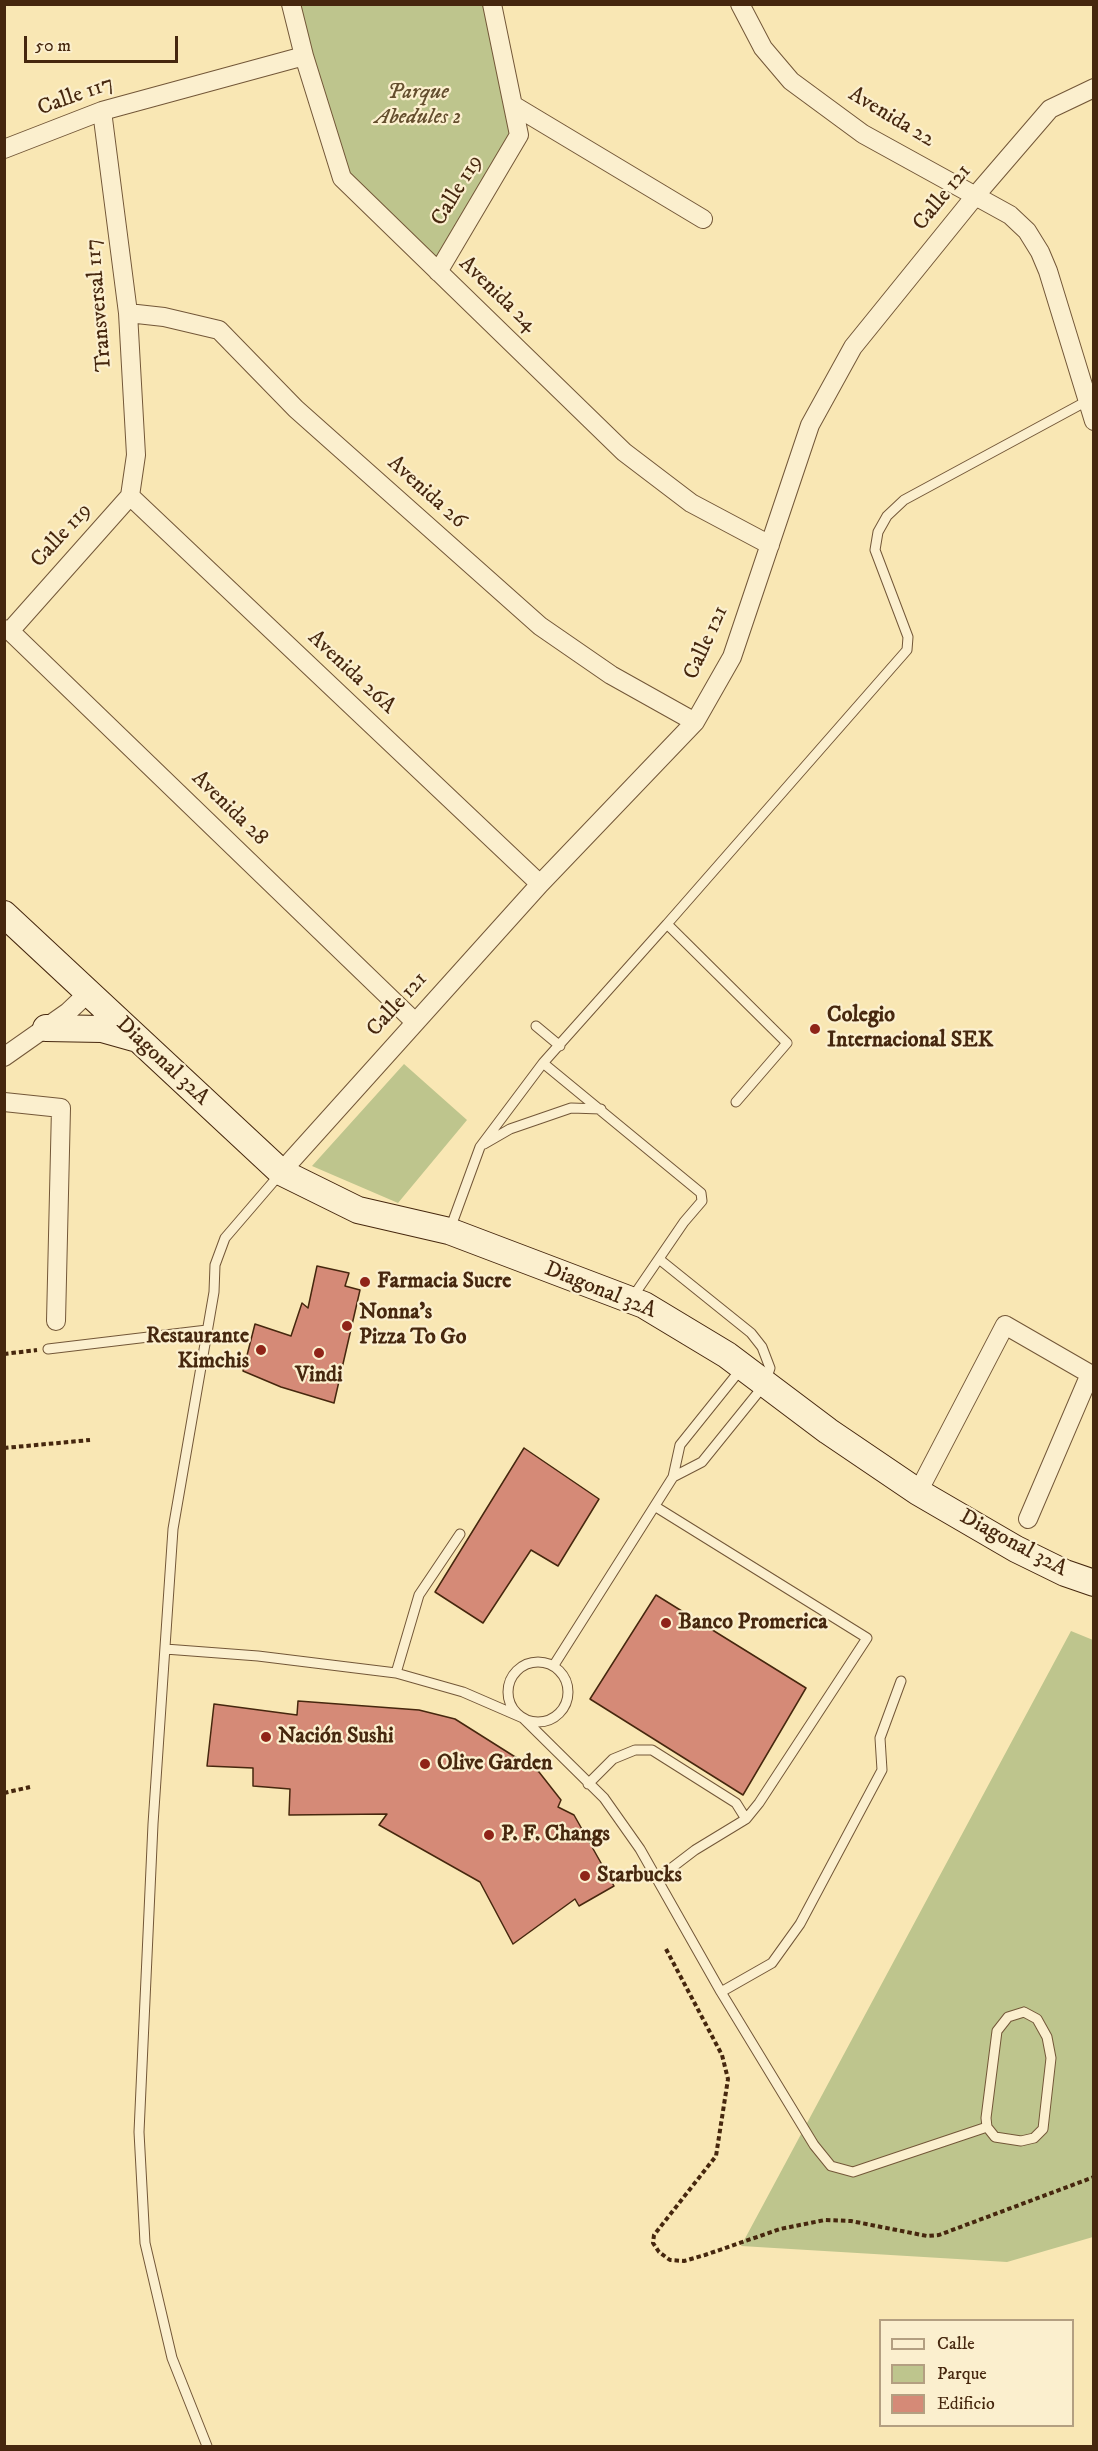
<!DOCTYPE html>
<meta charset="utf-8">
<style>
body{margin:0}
#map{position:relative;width:1098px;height:2451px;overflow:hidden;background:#f9e7b4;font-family:"IM FELL DW Pica",serif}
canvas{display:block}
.frame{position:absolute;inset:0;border:6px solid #46270e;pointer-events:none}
.legend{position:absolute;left:879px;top:2319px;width:195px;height:108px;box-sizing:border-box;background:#fbefce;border:2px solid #b39f81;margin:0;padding:8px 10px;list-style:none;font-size:18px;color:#46270e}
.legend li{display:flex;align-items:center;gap:12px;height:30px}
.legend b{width:30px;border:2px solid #b39f81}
.scale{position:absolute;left:24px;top:36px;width:154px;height:27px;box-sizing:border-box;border:3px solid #46270e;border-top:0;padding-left:8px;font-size:18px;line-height:21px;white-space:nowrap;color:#46270e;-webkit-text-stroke:4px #fbefce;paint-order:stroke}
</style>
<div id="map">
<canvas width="1098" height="2451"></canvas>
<div class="frame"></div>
<ul class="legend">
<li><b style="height:8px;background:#fbefce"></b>Calle</li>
<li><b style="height:16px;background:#bec58d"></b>Parque</li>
<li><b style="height:16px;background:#d58a77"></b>Edificio</li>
</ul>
<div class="scale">50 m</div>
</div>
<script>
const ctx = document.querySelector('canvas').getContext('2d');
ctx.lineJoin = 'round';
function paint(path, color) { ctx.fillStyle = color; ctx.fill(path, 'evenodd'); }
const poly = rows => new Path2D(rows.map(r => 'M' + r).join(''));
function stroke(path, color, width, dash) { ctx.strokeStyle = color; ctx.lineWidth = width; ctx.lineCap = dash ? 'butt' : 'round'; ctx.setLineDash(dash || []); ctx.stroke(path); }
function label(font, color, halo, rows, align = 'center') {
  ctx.font = font + ' "IM FELL DW Pica",serif'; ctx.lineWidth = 4.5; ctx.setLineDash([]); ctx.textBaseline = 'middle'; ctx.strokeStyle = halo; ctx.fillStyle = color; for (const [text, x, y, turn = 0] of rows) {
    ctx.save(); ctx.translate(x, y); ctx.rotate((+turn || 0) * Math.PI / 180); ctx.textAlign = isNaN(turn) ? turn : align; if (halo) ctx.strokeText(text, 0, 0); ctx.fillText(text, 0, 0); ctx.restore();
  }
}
const green = poly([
 [291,5,492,5,519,135,438,272,342,178],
 [404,1064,467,1120,398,1203,312,1166],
 [1071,1631,1093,1640,1093,2237,1007,2262,741,2246]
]);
const building = poly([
 [317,1266,349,1273,345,1286,360,1290,334,1403,281,1387,243,1371,255,1324,291,1336,302,1303,308,1308,317,1266],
 [524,1448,599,1499,558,1566,531,1550,483,1623,435,1592,524,1448],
 [656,1595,806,1688,743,1795,590,1699,656,1595],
 [298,1701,419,1710,455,1719,539,1772,561,1800,558,1807,574,1815,614,1886,579,1906,575,1899,513,1944,480,1882,379,1825,387,1814,289,1815,290,1789,253,1786,253,1768,207,1766,214,1704,297,1715,298,1701]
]);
const path = poly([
 [4,1354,37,1350],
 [4,1448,90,1440],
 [4,1793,30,1787],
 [666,1949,722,2055,728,2079,716,2156,654,2235,653,2243,659,2252,670,2260,684,2261,705,2255,780,2229,825,2220,851,2221,927,2236,939,2235,1094,2177]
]);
const lane = poly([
 [667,924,907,650,908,637,875,550,878,532,887,516,904,500,1087,401],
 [536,1026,560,1046],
 [543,1063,701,1193,702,1201,684,1222,632,1298],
 [484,1144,510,1129,571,1108,601,1109],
 [450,1229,480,1147,543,1063,667,924,787,1043,736,1102],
 [659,1259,751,1333,762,1347,770,1368,765,1384,702,1462,673,1477],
 [48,1349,207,1330],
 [656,1507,867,1638,759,1803,746,1819],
 [165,1649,258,1656,396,1673,463,1692,523,1718,604,1798,640,1849,721,1992,814,2145,831,2166,853,2172,987,2127],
 '508 1692a30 30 0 1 1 60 0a30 30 0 1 1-60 0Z',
 [554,1665,673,1477,680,1445,741,1369],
 [396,1673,419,1595,460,1534],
 [588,1784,613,1759,635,1750,652,1750,736,1803,746,1819,695,1850,657,1879],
 [721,1992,772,1963,800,1924,882,1770,880,1738,901,1681],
 [1024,2012,1037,2019,1047,2037,1051,2058,1043,2129,1034,2138,1021,2141,995,2137,987,2127,986,2118,997,2031,1008,2017,1024,2012],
 [207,2446,172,2358,145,2243,139,2132,153,1824,173,1529,214,1292,215,1265,225,1238,280,1174]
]);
const street = poly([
 [291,4,304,56,342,178,624,452,691,503,770,545],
 [740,4,763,48,791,81,863,134,1010,215,1027,231,1040,252,1048,271,1094,421],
 [513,105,703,219],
 [102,111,128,313,136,455,130,496],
 [4,149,102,111,304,56],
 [438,272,519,135,492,4],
 [128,313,164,317,219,330,296,409,540,626,611,675,695,722],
 [130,496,540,884],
 [4,629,10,631,130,496],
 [10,631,415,1022],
 [4,1057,68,1012,88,993],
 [4,1102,61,1108,56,1321],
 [281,1172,540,884,695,722,732,657,810,425,853,347,976,195,1050,109,1094,88],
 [918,1492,1005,1325,1090,1374,1028,1519]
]);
const secondary = poly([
 [4,914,281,1172,358,1210,449,1231,644,1305,727,1355,828,1431,918,1492,1016,1549,1065,1573,1094,1583],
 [46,1028,102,1029,134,1038]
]);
const markers = [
 [815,1029,6,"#8f2418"],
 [365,1282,6,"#8f2418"],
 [347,1326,6,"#8f2418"],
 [261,1350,6,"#8f2418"],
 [319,1353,6,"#8f2418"],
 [666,1623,6,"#8f2418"],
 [266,1737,6,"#8f2418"],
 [425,1764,6,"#8f2418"],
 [489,1835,6,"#8f2418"],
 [585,1876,6,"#8f2418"]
];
const parkNames = [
 ["Parque",418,93],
 ["Abedules 2",418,118]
];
const streetNames = [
 ["Calle 117",76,97,-20],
 ["Avenida 22",891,118,31],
 ["Calle 119",458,191,-59],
 ["Calle 121",943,198,-51],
 ["Avenida 24",497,295,44],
 ["Transversal 117",100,305,-95],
 ["Avenida 26",426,493,42],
 ["Calle 119",62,536,-48],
 ["Calle 121",707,643,-66],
 ["Avenida 26A",351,673,43],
 ["Avenida 28",229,809,44],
 ["Calle 121",398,1005,-48],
 ["Diagonal 32A",162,1062,43],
 ["Diagonal 32A",600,1291,22],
 ["Diagonal 32A",1013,1544,28]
];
const poiNames = [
 ["Colegio",827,1016],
 ["Internacional SEK",827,1041],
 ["Farmacia Sucre",377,1282],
 ["Nonna's",359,1313],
 ["Pizza To Go",359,1338],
 ["Restaurante",249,1337,"right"],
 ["Kimchis",249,1362,"right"],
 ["Vindi",319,1376,"center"],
 ["Banco Promerica",678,1623],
 ["Nación Sushi",278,1737],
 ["Olive Garden",437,1764],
 ["P. F. Changs",501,1835],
 ["Starbucks",597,1876]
];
paint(green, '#bec58d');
paint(building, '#d58a77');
stroke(building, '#46270e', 1.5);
stroke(lane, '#735738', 11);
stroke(street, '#735738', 20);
stroke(secondary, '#46270e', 28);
stroke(path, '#46270e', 4, [4.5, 3]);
stroke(lane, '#fbefce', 9);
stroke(street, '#fbefce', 18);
stroke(secondary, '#fbefce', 26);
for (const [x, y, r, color] of markers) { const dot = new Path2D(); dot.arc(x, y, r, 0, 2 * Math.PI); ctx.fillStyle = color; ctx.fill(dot); stroke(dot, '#fbefce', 2); }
label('italic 22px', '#644e2e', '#fbefce', parkNames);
label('22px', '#46270e', '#fbefce', streetNames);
label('bold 22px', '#46270e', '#fbefce', poiNames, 'left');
</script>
